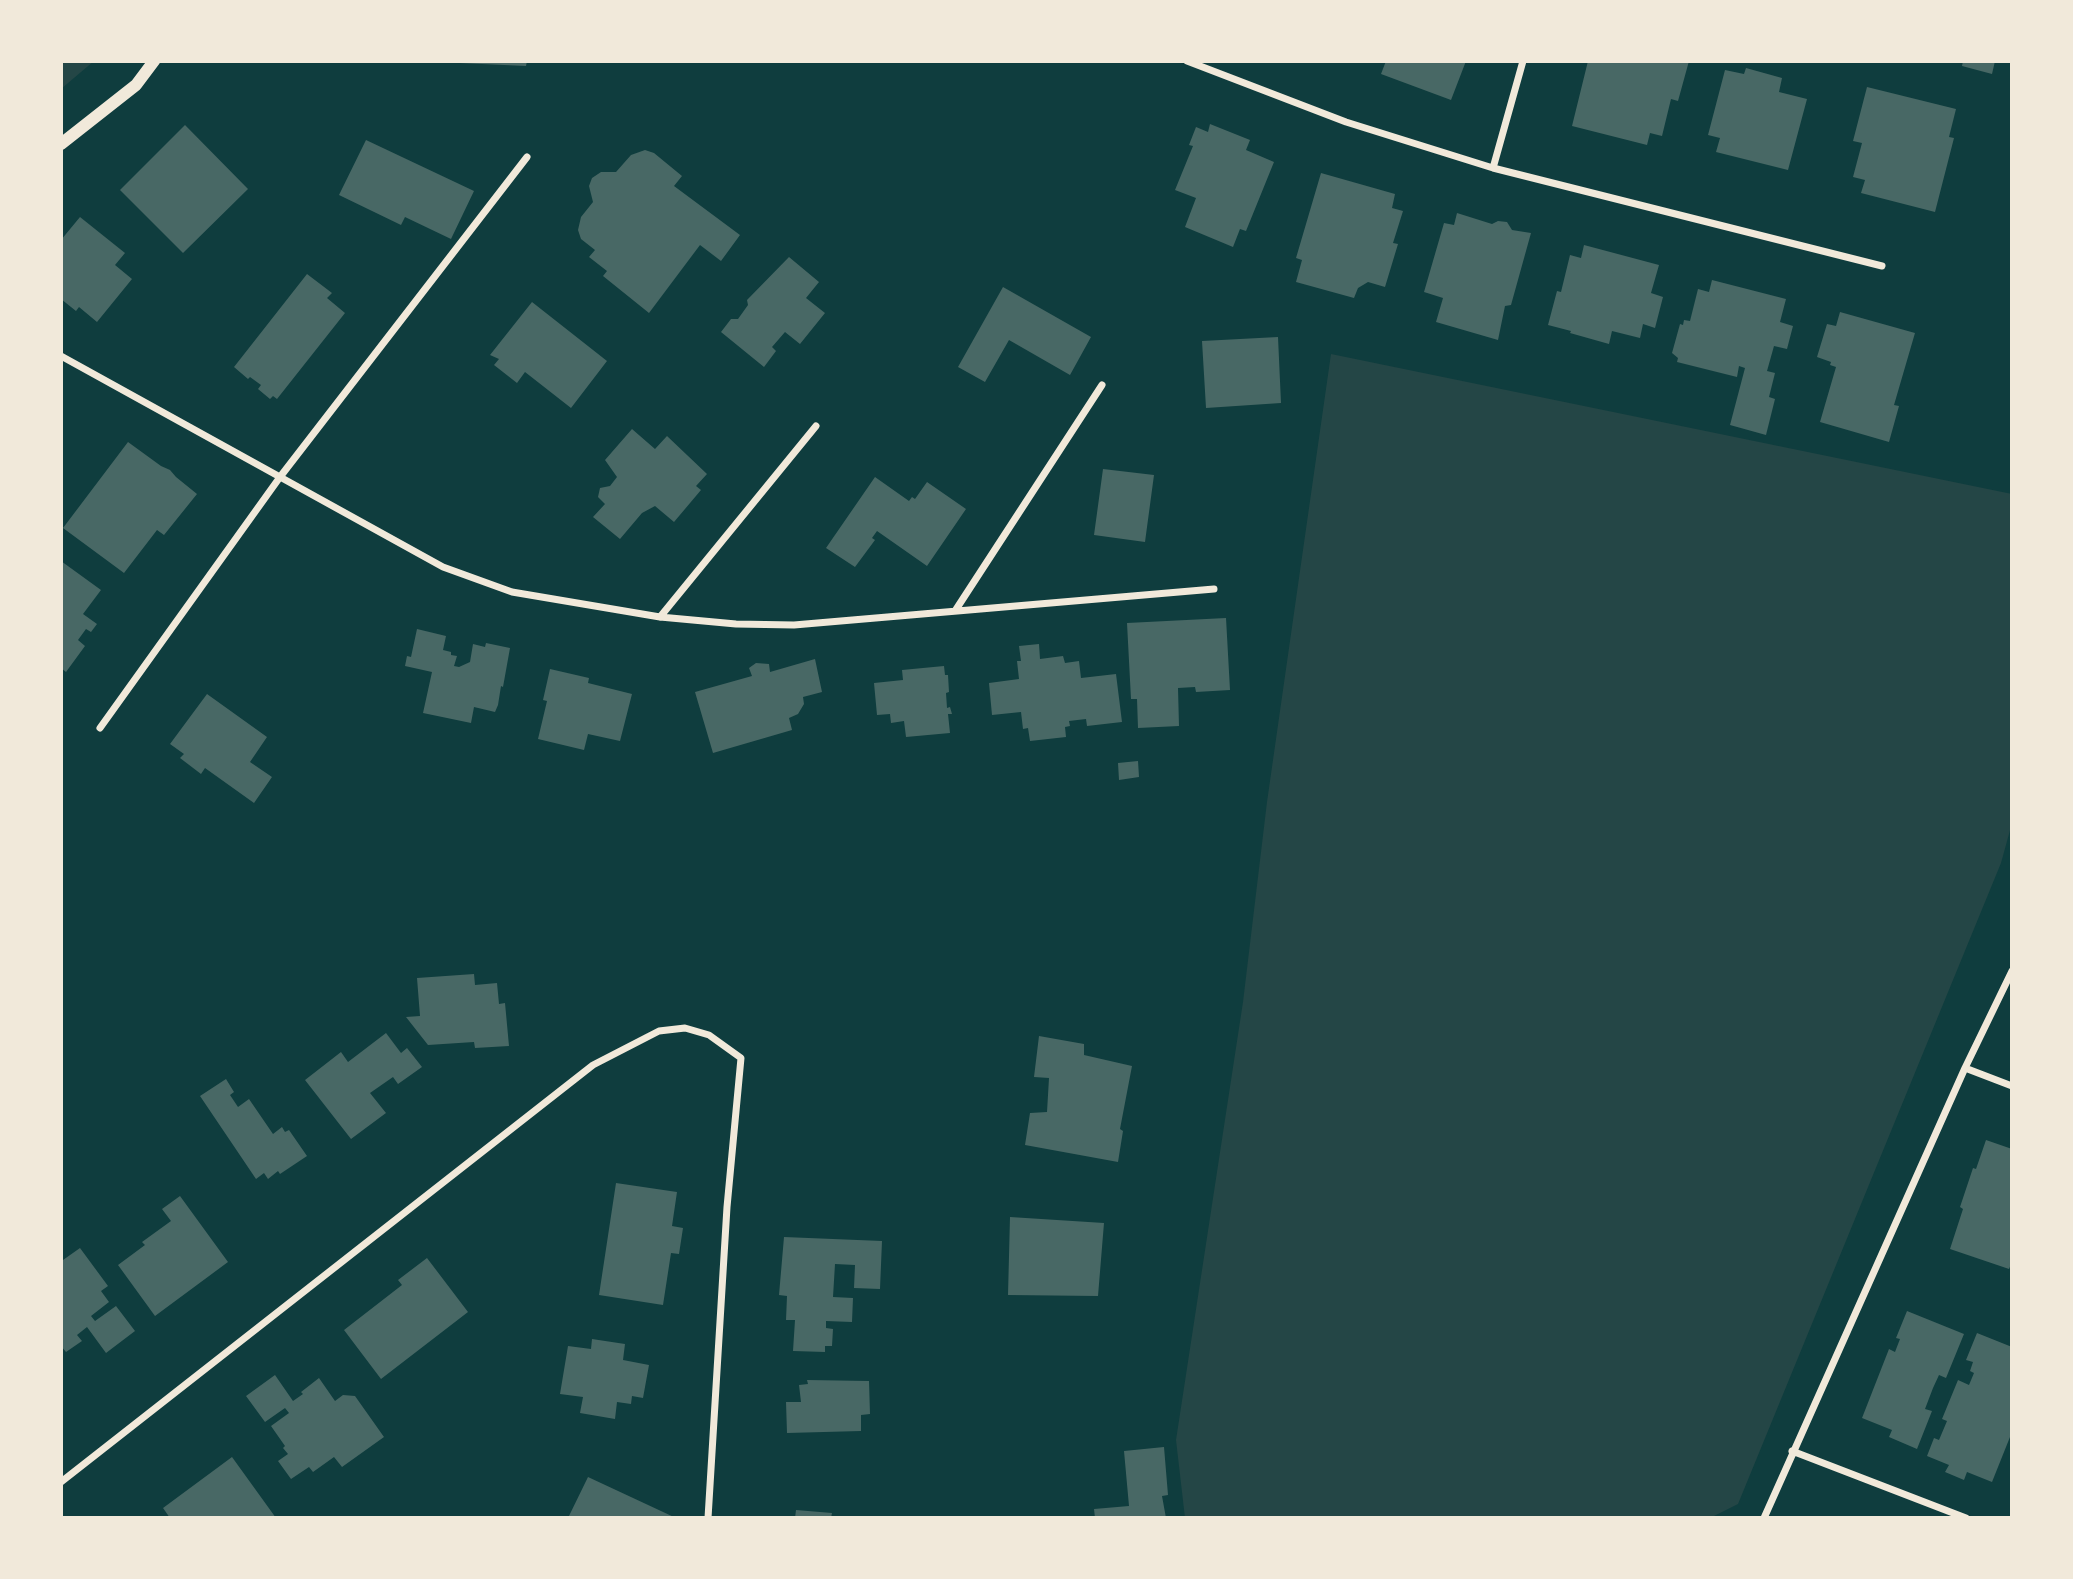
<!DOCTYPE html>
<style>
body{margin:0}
#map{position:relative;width:2073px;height:1579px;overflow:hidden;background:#0f3d3e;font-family:Signika,sans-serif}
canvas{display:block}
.frame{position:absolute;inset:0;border:63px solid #f1e9da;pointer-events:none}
</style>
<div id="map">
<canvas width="2073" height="1579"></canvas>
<div class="frame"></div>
</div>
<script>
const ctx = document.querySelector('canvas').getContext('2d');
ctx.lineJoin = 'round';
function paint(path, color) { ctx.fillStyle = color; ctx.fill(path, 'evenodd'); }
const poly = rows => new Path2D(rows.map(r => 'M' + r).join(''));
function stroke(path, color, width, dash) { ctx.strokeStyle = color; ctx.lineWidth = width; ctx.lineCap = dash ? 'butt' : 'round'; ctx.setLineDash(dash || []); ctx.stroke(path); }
const green = poly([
 [61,61,94,61,61,89],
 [1331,354,2012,494,2012,823,2001,863,1738,1504,1710,1518,1185,1518,1176,1440,1243,1002,1267,802]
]);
const building = poly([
 [460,61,527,61,526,66,460,63],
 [1386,61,1466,61,1451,100,1381,74],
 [1588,61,1689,61,1678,101,1671,99,1662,136,1650,133,1647,145,1572,126],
 [1963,61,1995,61,1992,74,1962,66],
 [1746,68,1782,78,1779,92,1807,99,1788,170,1716,152,1720,138,1708,135,1725,70,1744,74],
 [1867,87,1956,109,1949,137,1954,138,1935,212,1861,193,1865,180,1853,177,1862,143,1853,141],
 [1210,124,1250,140,1246,150,1274,162,1246,231,1240,229,1233,247,1185,227,1196,198,1175,190,1193,146,1189,145,1196,127,1208,132],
 [185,125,248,189,183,253,120,190],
 [366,140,474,191,451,239,405,217,401,225,339,195],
 [645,150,654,153,682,176,674,186,740,235,721,261,700,245,649,313,603,276,607,271,589,257,595,250,581,239,578,230,581,217,593,202,589,186,592,178,601,172,616,172,631,155],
 [1321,173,1395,194,1392,208,1403,211,1393,243,1398,244,1385,287,1368,282,1358,288,1354,298,1296,282,1302,260,1296,258],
 [1457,213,1492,224,1498,221,1507,222,1512,230,1531,233,1511,305,1505,306,1498,340,1436,322,1443,298,1424,292,1444,223,1454,225],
 [80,217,125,253,115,265,132,279,97,322,79,307,76,311,61,299,61,240],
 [1584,245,1659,265,1651,293,1663,297,1655,328,1643,324,1640,338,1612,331,1609,344,1570,333,1571,331,1548,325,1557,291,1561,292,1570,255,1581,258],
 [789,257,819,282,806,298,825,313,800,344,785,332,772,347,776,351,764,367,721,332,731,319,738,319,748,305,747,300],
 [307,274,332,293,327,298,345,313,277,399,273,396,270,399,258,389,261,385,250,377,248,379,234,367],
 [1712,280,1786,299,1780,322,1793,326,1787,349,1774,346,1767,371,1775,373,1769,397,1775,399,1766,435,1730,425,1745,368,1739,366,1737,377,1677,362,1678,358,1672,353,1680,324,1683,325,1684,320,1690,321,1698,289,1709,292],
 [1003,287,1091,337,1070,375,1009,340,985,382,958,367],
 [532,302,607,361,571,408,525,372,517,383,494,365,499,359,490,355],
 [1840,312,1915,333,1894,405,1899,406,1889,442,1820,422,1836,367,1830,365,1831,362,1817,357,1827,324,1836,326],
 [1278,337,1281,403,1206,408,1202,341],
 [632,429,655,449,667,436,707,474,696,486,701,490,674,522,655,506,642,513,620,539,593,517,605,504,598,497,600,488,610,486,617,477,605,460],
 [128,442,161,466,170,470,176,477,197,494,164,535,157,530,124,573,63,528],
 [1103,469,1154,475,1145,542,1094,535],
 [875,477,909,501,912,497,915,499,927,482,966,509,927,566,877,531,872,538,875,540,855,567,826,548],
 [61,561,101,590,83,614,97,624,91,632,86,629,78,640,85,646,66,672,61,668],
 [1226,618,1230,690,1196,692,1195,687,1178,688,1179,726,1138,728,1137,699,1131,699,1127,623],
 [417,629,446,636,443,650,451,652,451,655,457,656,454,666,459,667,470,662,473,644,485,647,486,643,510,648,503,687,501,686,498,705,495,712,474,707,471,723,423,713,432,672,405,666,407,656,411,657],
 [1039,644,1040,659,1063,656,1065,663,1079,661,1081,678,1116,674,1122,722,1087,726,1086,719,1069,721,1070,726,1065,727,1066,737,1030,741,1028,728,1023,729,1021,712,992,715,989,683,1019,679,1017,661,1021,661,1019,646],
 [815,659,822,692,803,697,804,704,798,714,789,718,792,730,713,753,695,692,752,676,749,668,756,663,769,664,770,672],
 [944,666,945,675,948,675,949,692,946,693,947,708,950,707,952,714,948,714,950,733,906,737,904,721,891,723,890,714,877,715,874,683,903,680,902,670],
 [550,669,589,678,588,683,632,694,620,741,588,734,584,750,538,739,547,701,543,700],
 [207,694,267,737,250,762,272,777,254,803,205,768,201,774,180,758,184,754,170,744],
 [1138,761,1139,777,1119,780,1118,763],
 [474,974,475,985,497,983,499,1004,505,1003,509,1046,475,1048,474,1042,428,1045,406,1017,420,1016,417,978],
 [386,1033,401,1053,407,1048,422,1067,398,1084,393,1077,370,1093,386,1113,351,1139,305,1080,341,1052,348,1062],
 [1039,1036,1084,1044,1084,1055,1132,1066,1120,1129,1123,1131,1118,1162,1025,1145,1030,1113,1047,1112,1049,1078,1034,1077],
 [226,1079,234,1092,230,1095,238,1107,249,1099,273,1134,282,1127,285,1132,289,1130,307,1156,280,1174,278,1171,268,1179,264,1173,256,1179,200,1096],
 [1986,1140,2012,1149,2012,1262,2009,1269,1950,1249,1963,1209,1960,1207,1973,1168,1976,1169],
 [616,1183,677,1192,672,1226,683,1228,679,1254,671,1253,663,1305,599,1295],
 [180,1196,228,1262,155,1316,118,1265,145,1245,142,1242,171,1221,162,1209],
 [1010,1217,1104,1223,1098,1296,1008,1295],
 [784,1237,882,1241,880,1289,854,1288,855,1265,835,1264,833,1297,853,1298,852,1322,826,1321,826,1328,833,1329,832,1346,825,1346,825,1352,793,1351,795,1320,786,1320,787,1296,779,1295],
 [80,1248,108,1286,101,1291,109,1302,91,1316,95,1321,116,1306,135,1331,106,1353,87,1327,77,1335,82,1341,66,1352,61,1346,61,1258,63,1260],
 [427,1258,468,1312,381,1379,344,1330,402,1285,398,1280],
 [1907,1311,1964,1334,1946,1378,1939,1375,1933,1388,1925,1409,1932,1411,1917,1449,1889,1437,1892,1430,1862,1418,1889,1349,1895,1352,1900,1339,1896,1338],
 [1977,1333,2012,1347,2012,1432,1992,1482,1967,1472,1964,1480,1945,1472,1949,1465,1927,1456,1934,1438,1939,1440,1947,1421,1942,1419,1958,1380,1969,1385,1974,1373,1970,1371,1973,1362,1966,1360],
 [592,1339,625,1344,623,1360,649,1365,643,1398,632,1396,631,1404,617,1402,615,1419,580,1413,583,1397,560,1394,568,1346,591,1349],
 [275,1375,293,1401,303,1394,301,1392,319,1378,335,1401,343,1395,355,1396,384,1437,342,1467,334,1457,313,1472,309,1467,291,1479,278,1461,288,1454,283,1448,285,1446,271,1426,289,1413,285,1408,265,1422,246,1396],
 [807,1380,869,1381,870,1414,861,1415,861,1431,787,1433,786,1402,801,1402,799,1385,808,1384],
 [1164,1447,1168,1495,1162,1496,1166,1518,1095,1518,1094,1509,1129,1506,1124,1451],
 [232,1457,276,1518,170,1518,163,1508],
 [588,1477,676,1518,568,1518],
 [796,1510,832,1513,831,1518,795,1518]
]);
const minor = poly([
 [1187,61,1346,122,1493,168,1882,266],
 [1493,168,1523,61],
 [61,356,443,567,512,592,660,617,736,624,794,625,1214,589],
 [955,611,1102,385],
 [660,617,816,426],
 [100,728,280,477,527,157],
 [1965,1068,2012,1086],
 [1792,1451,1966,1518],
 [61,1482,593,1065,659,1031,685,1028,709,1035,741,1058,727,1207,708,1518],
 [1764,1518,1965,1068,2012,971]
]);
const tertiary = poly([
 [61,144,136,85,154,61]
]);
paint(green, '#244646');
paint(building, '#486865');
stroke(minor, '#f1e9da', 7);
stroke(tertiary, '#f1e9da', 12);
</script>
